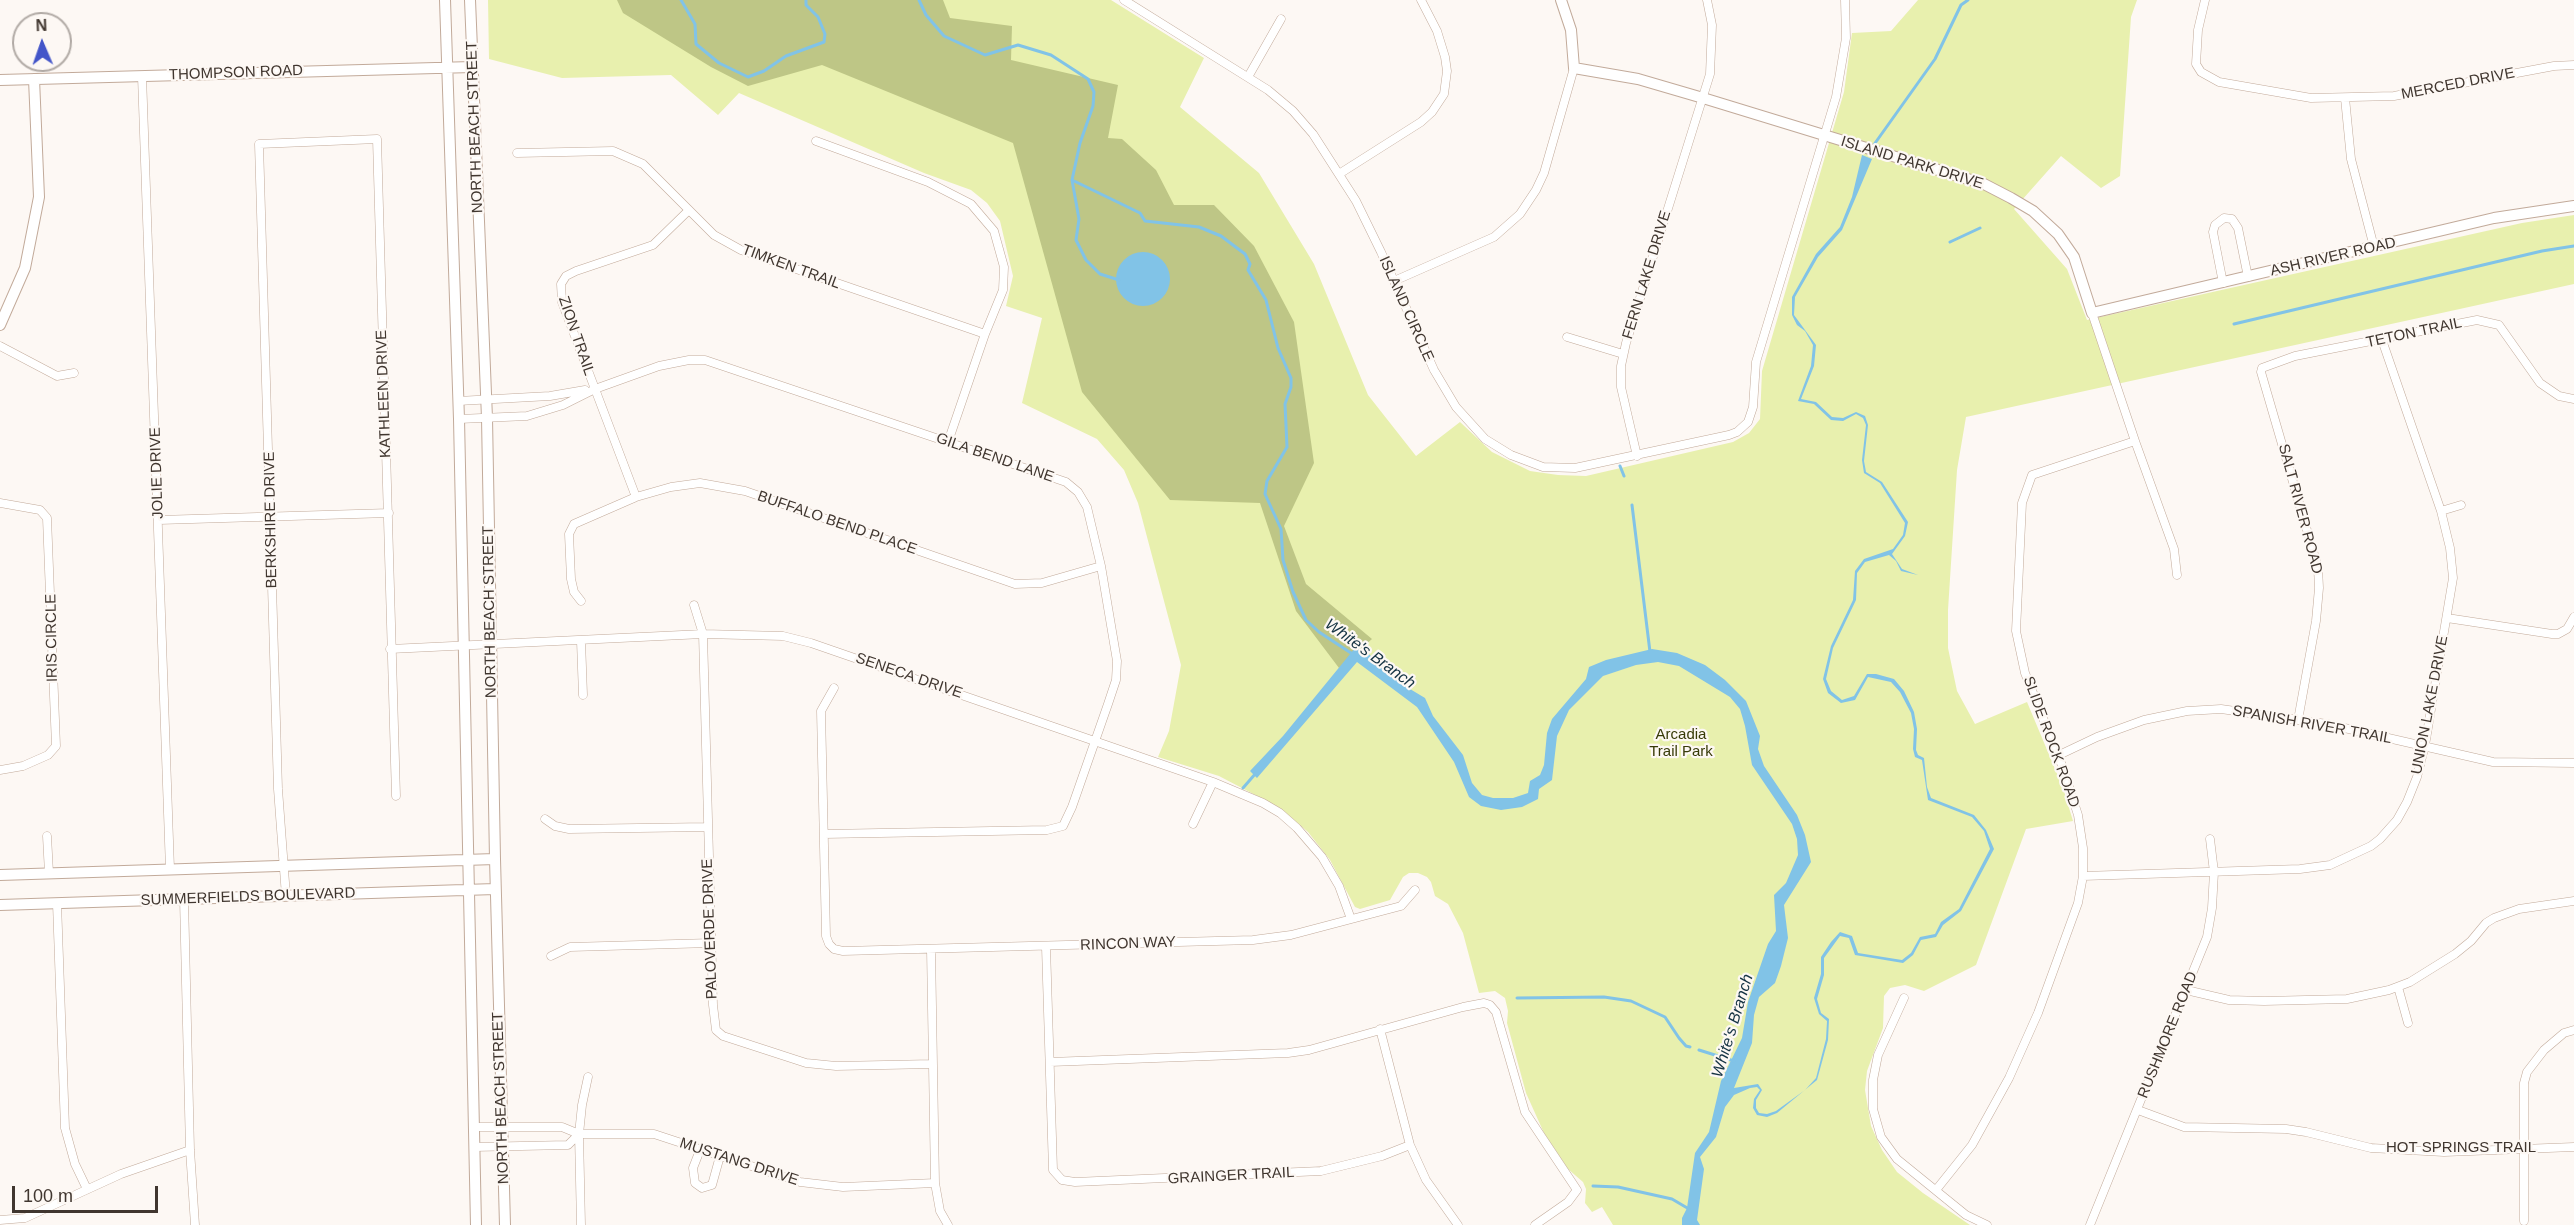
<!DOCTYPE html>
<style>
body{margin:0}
#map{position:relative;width:2574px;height:1225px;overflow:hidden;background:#fdf8f4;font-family:Arial,sans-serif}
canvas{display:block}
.north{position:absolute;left:12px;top:12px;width:60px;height:60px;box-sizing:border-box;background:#fdf8f4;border:2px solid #b1aaa5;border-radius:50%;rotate:358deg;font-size:16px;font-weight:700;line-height:24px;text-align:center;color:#40362f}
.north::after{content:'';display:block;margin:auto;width:21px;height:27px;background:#4355c9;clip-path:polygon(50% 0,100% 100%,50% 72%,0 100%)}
.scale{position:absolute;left:12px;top:1186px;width:146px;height:27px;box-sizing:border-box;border:3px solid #40362f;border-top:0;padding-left:8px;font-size:18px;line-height:21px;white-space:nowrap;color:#40362f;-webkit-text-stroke:4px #fdf8f4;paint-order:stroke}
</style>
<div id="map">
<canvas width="2574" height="1225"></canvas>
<div class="north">N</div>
<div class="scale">100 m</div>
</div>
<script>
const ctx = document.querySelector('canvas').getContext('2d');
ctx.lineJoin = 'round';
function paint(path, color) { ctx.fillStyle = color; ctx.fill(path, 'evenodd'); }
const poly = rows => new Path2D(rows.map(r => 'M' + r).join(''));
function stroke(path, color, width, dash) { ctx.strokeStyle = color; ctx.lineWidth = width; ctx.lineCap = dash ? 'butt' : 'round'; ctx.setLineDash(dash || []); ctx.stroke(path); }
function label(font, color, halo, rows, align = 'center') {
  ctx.font = font + ' Arial,sans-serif'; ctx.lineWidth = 4.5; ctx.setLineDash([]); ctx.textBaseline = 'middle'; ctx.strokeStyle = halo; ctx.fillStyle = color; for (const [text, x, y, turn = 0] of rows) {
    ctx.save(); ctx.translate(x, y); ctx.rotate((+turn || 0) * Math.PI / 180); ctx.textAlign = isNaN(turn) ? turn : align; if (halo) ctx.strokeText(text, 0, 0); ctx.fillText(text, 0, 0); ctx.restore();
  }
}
const green = poly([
 [488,0,1111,0,1204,58,1180,107,1259,173,1314,264,1368,395,1416,456,1460,422,1492,452,1530,471,1558,475,1586,476,1733,442,1749,433,1760,419,1762,371,1844,92,1852,33,1891,31,1918,0,2137,0,2131,17,2120,176,2101,188,2061,156,2014,209,2067,269,2087,320,2522,223,2574,215,2574,284,1966,417,1957,470,1948,610,1948,648,1957,691,1975,724,2027,702,2063,788,2073,821,2026,829,1976,965,1924,991,1905,985,1890,988,1884,996,1883,1028,1867,1071,1865,1090,1871,1126,1882,1150,1897,1172,1923,1193,1970,1225,1613,1225,1602,1207,1592,1212,1585,1203,1586,1189,1583,1182,1568,1169,1544,1133,1526,1093,1507,1023,1508,1011,1505,998,1495,991,1479,993,1463,933,1448,904,1435,896,1431,882,1427,877,1418,873,1409,873,1403,877,1390,900,1360,909,1355,907,1330,860,1308,832,1280,808,1219,776,1158,757,1169,731,1181,665,1138,503,1124,470,1097,439,1022,403,1042,318,1006,306,1013,276,1000,221,987,203,971,190,924,173,739,93,718,115,671,75,562,78,489,59]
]);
const forest = poly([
 [617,0,943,0,950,18,1012,26,1011,60,1118,85,1108,138,1122,139,1156,170,1174,205,1214,205,1254,246,1294,322,1314,463,1284,526,1306,584,1372,639,1339,668,1296,611,1260,503,1170,500,1082,392,1013,143,822,65,748,86,711,67,623,13]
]);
const water = poly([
 [1862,155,1872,159,1842,230,1818,257,1795,297,1794,315,1816,345,1814,366,1801,399,1816,402,1832,417,1843,418,1856,412,1865,416,1868,425,1864,461,1866,472,1882,482,1908,522,1905,536,1892,554,1902,569,1918,575,1901,571,1896,561,1889,555,1865,562,1857,573,1856,600,1833,648,1826,679,1831,691,1842,700,1854,696,1867,674,1876,674,1894,679,1904,691,1914,712,1917,729,1916,750,1918,755,1924,758,1927,787,1931,798,1974,815,1986,830,1994,849,1961,911,1943,925,1936,937,1921,940,1913,955,1903,963,1855,955,1849,938,1840,936,1824,958,1824,975,1817,999,1821,1013,1829,1019,1828,1040,1817,1080,1777,1113,1767,1117,1757,1115,1753,1108,1754,1099,1760,1090,1757,1087,1750,1088,1734,1095,1725,1107,1716,1137,1700,1157,1704,1169,1697,1220,1700,1225,1682,1225,1682,1218,1687,1208,1695,1153,1709,1132,1721,1081,1742,1038,1748,1002,1768,944,1776,931,1774,895,1786,883,1798,855,1797,839,1792,824,1752,765,1745,726,1740,709,1730,697,1679,666,1658,662,1636,665,1603,676,1569,710,1557,736,1552,780,1539,789,1538,799,1522,807,1501,810,1481,806,1469,797,1454,762,1417,707,1357,662,1257,778,1250,771,1283,736,1355,648,1365,651,1410,689,1425,698,1433,716,1463,755,1472,783,1482,795,1493,798,1513,798,1528,793,1530,781,1540,775,1544,765,1547,733,1552,719,1586,679,1589,667,1606,660,1652,649,1677,653,1705,665,1725,680,1746,701,1760,736,1758,749,1764,766,1797,815,1805,835,1811,862,1784,905,1788,938,1781,966,1775,983,1759,997,1754,1015,1752,1043,1734,1088,1758,1084,1762,1090,1756,1100,1756,1108,1759,1113,1767,1114,1776,1111,1805,1090,1816,1078,1826,1039,1827,1021,1819,1014,1814,998,1821,974,1821,957,1831,942,1840,932,1852,936,1858,953,1902,960,1911,953,1920,937,1935,934,1941,922,1959,909,1990,849,1984,831,1972,817,1928,800,1922,760,1915,757,1913,749,1914,729,1911,713,1900,692,1891,682,1868,677,1855,700,1841,703,1828,693,1823,679,1831,646,1853,600,1855,571,1864,559,1893,549,1903,535,1905,523,1880,483,1864,473,1862,460,1866,425,1863,418,1856,414,1843,421,1831,420,1814,404,1798,401,1811,366,1813,345,1805,331,1797,325,1792,315,1792,297,1816,254,1840,227,1852,197],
 '1116 279a27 27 0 1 1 54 0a27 27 0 1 1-54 0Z'
]);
const stream = poly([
 [681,0,695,24,696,44,719,63,748,77,764,71,786,56,824,42,825,34,818,17,806,5,806,0],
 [919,0,926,15,944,36,985,55,1018,45,1051,55,1088,79,1094,92,1093,106,1080,143,1072,180,1079,219,1076,240,1086,260,1100,274,1119,280],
 [1873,146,1935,59,1961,5,1968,0],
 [1072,180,1140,213,1145,221,1199,227,1221,236,1245,254,1250,264,1248,270,1266,300,1278,348,1291,378,1291,387,1285,404,1287,447,1267,481,1265,494,1281,529,1283,560,1293,592,1306,620,1319,632,1354,655],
 [1950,242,1980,228],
 [2234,324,2542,251,2574,246],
 [1620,466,1624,476],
 [1632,505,1650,652],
 [1243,788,1256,773],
 [1517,998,1604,997,1631,1001,1665,1017,1679,1038,1686,1046,1690,1047],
 [1699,1050,1734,1061],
 [1593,1186,1618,1187,1672,1199,1689,1209]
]);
const street = poly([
 [1124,0,1268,90,1293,111,1313,134,1356,201,1381,252,1434,370,1456,407,1485,439,1511,455,1543,467,1575,468,1729,435,1737,432,1748,422,1753,407,1756,362,1836,97,1846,38,1845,0],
 [2205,0,2198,30,2196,64,2201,72,2219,82,2311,98,2394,96,2554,66,2574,65],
 [142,76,170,869],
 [1248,77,1281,19],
 [2345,98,2351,159,2374,247],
 [816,141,928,182,971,204,994,231,1004,267,1003,290,985,334,948,442],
 [517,153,613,151,643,164,714,235,741,250,985,334],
 [1339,174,1421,122,1432,112,1444,94,1447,71,1445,57,1437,31,1421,0],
 [1394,281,1494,237,1520,214,1536,190,1544,173,1574,68],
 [2223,283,2213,232,2215,225,2224,218,2232,219,2238,228,2248,277],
 [2092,313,2135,441,2174,549,2177,575],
 [1567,337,1623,354],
 [0,346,57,376,74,373],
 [458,401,550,396,585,390],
 [459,419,527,416,563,405,595,389,659,366,689,360,705,360,1066,482,1078,492,1087,507,1101,566,1117,661,1116,680,1108,704,1072,807,1063,826,1047,830,824,834],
 [1637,456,1621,387,1621,366,1626,343,1710,74,1712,25,1707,0],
 [636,497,562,302,561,284,566,276,576,271,653,245,689,210],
 [0,503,40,510,47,518,56,746,48,755,23,766,0,770],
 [2441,511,2461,505],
 [159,520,389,513],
 [581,601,574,592,571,579,569,534,574,524,636,497,671,487,700,483,745,491,1015,584,1042,583,1101,566],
 [694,605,703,634,713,1005,716,1030,723,1036,806,1063,836,1066,933,1064],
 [2447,618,2552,634,2558,634,2567,629,2574,617],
 [581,641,583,695],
 [390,649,703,634,783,636,811,643,1213,782,1263,803,1280,813,1297,828,1322,857,1339,886,1351,919],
 [834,688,821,711,826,936,829,944,834,949,843,951,1253,940,1291,935,1401,906,1415,890],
 [2298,720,2316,621,2319,588,2318,568,2261,372,2262,368,2295,356,2477,320,2499,325,2540,383,2559,396,2574,399],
 [2057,756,2097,737,2144,720,2187,711,2221,709,2327,724,2493,762,2574,763],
 [545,819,555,826,569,829,708,827],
 [1193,824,1213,782],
 [47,836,49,873],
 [2083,876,2300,869,2330,865,2371,846,2380,839,2397,820,2407,802,2417,777,2425,745,2453,578,2450,548,2441,511,2382,340],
 [286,896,278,789,259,144,377,139,396,796],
 [184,899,190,1150,195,1225],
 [57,903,65,1128,75,1164,87,1189],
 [1046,947,1053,1170,1062,1180,1075,1182,1321,1171,1382,1156,1410,1145],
 [931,949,935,1183,940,1211,948,1225],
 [551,956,570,947,711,943],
 [2398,987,2408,1023],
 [2186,990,2229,1000,2264,1001,2347,999,2389,990,2410,982,2455,954,2471,941,2486,923,2494,918,2519,909,2574,901],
 [1904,998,1878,1055,1873,1080,1873,1109,1881,1137,1897,1159,1966,1215,1987,1225],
 [1380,1029,1410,1145,1426,1180,1458,1225],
 [1050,1062,1288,1053,1309,1050,1463,1007,1484,1003,1490,1005,1496,1012,1525,1112,1577,1190,1568,1202,1535,1225],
 [2138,1110,2184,1127,2286,1129,2306,1132,2371,1148,2444,1152,2574,1147],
 [474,1127,562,1127,579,1134,654,1134,800,1182,843,1187,935,1183],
 [474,1147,568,1145,579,1134],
 [700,1150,693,1168,695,1183,702,1188,712,1185,720,1156],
 [1936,1190,1972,1145,2009,1078,2038,1013,2078,903,2083,876,2083,848,2078,815,2063,768,2025,673,2016,631,2022,503,2032,475,2135,441],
 [0,1220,25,1218,121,1174,190,1150],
 [2524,1221,2524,1083,2527,1072,2544,1050,2564,1033,2574,1030],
 [581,1225,579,1134,582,1105,588,1077],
 [2090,1225,2207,937,2212,908,2214,872,2210,839]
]);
const secondary = poly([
 [445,0,459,419,476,1225],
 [470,0,487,418,495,859,505,1225],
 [1561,0,1571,30,1574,68,1638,79,1703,98,1984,184,2011,198,2033,211,2058,234,2074,257,2092,313,2494,218,2574,206],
 [0,80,472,67],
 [0,325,25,268,39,197,34,79],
 [0,875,495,859],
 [0,905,495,889]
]);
const streetNames = [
 ["THOMPSON ROAD",236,73,-2],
 ["MERCED DRIVE",2458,84,-11],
 ["NORTH BEACH STREET",475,127,-92],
 ["ISLAND PARK DRIVE",1912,163,17],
 ["ASH RIVER ROAD",2333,257,-13],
 ["TIMKEN TRAIL",791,267,20],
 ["FERN LAKE DRIVE",1647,275,-73],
 ["ISLAND CIRCLE",1406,309,66],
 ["TETON TRAIL",2414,333,-12],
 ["ZION TRAIL",576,336,71],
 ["KATHLEEN DRIVE",384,394,-92],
 ["GILA BEND LANE",995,458,19],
 ["JOLIE DRIVE",157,473,-92],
 ["SALT RIVER ROAD",2300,509,75],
 ["BERKSHIRE DRIVE",271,520,-91],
 ["BUFFALO BEND PLACE",837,523,19],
 ["NORTH BEACH STREET",490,612,-91],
 ["IRIS CIRCLE",52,638,-91],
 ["SENECA DRIVE",909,676,19],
 ["UNION LAKE DRIVE",2430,705,-79],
 ["SPANISH RIVER TRAIL",2312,725,10],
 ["SLIDE ROCK ROAD",2051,742,70],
 ["SUMMERFIELDS BOULEVARD",248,897,-2],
 ["PALOVERDE DRIVE",710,929,-92],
 ["RINCON WAY",1128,944,-2],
 ["RUSHMORE ROAD",2168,1035,-68],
 ["NORTH BEACH STREET",501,1098,-92],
 ["HOT SPRINGS TRAIL",2461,1148],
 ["MUSTANG DRIVE",739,1162,18],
 ["GRAINGER TRAIL",1231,1176,-3]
];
const parkNames = [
 ["Arcadia",1681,735],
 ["Trail Park",1681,752]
];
const waterNames = [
 ["White's Branch",1370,654,36],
 ["White's Branch",1733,1026,-73]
];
paint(green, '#e8f0ae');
paint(forest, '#bec686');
paint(water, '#81c3e7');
stroke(stream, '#81c3e7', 3);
stroke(street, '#c2aa9a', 9);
stroke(secondary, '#c2aa9a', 12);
stroke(street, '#fff', 8);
stroke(secondary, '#fff', 10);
label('15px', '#40362f', '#fdf8f4', streetNames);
label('15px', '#383b09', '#fdf8f4', parkNames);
label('italic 16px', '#153343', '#fdf8f4', waterNames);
</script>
